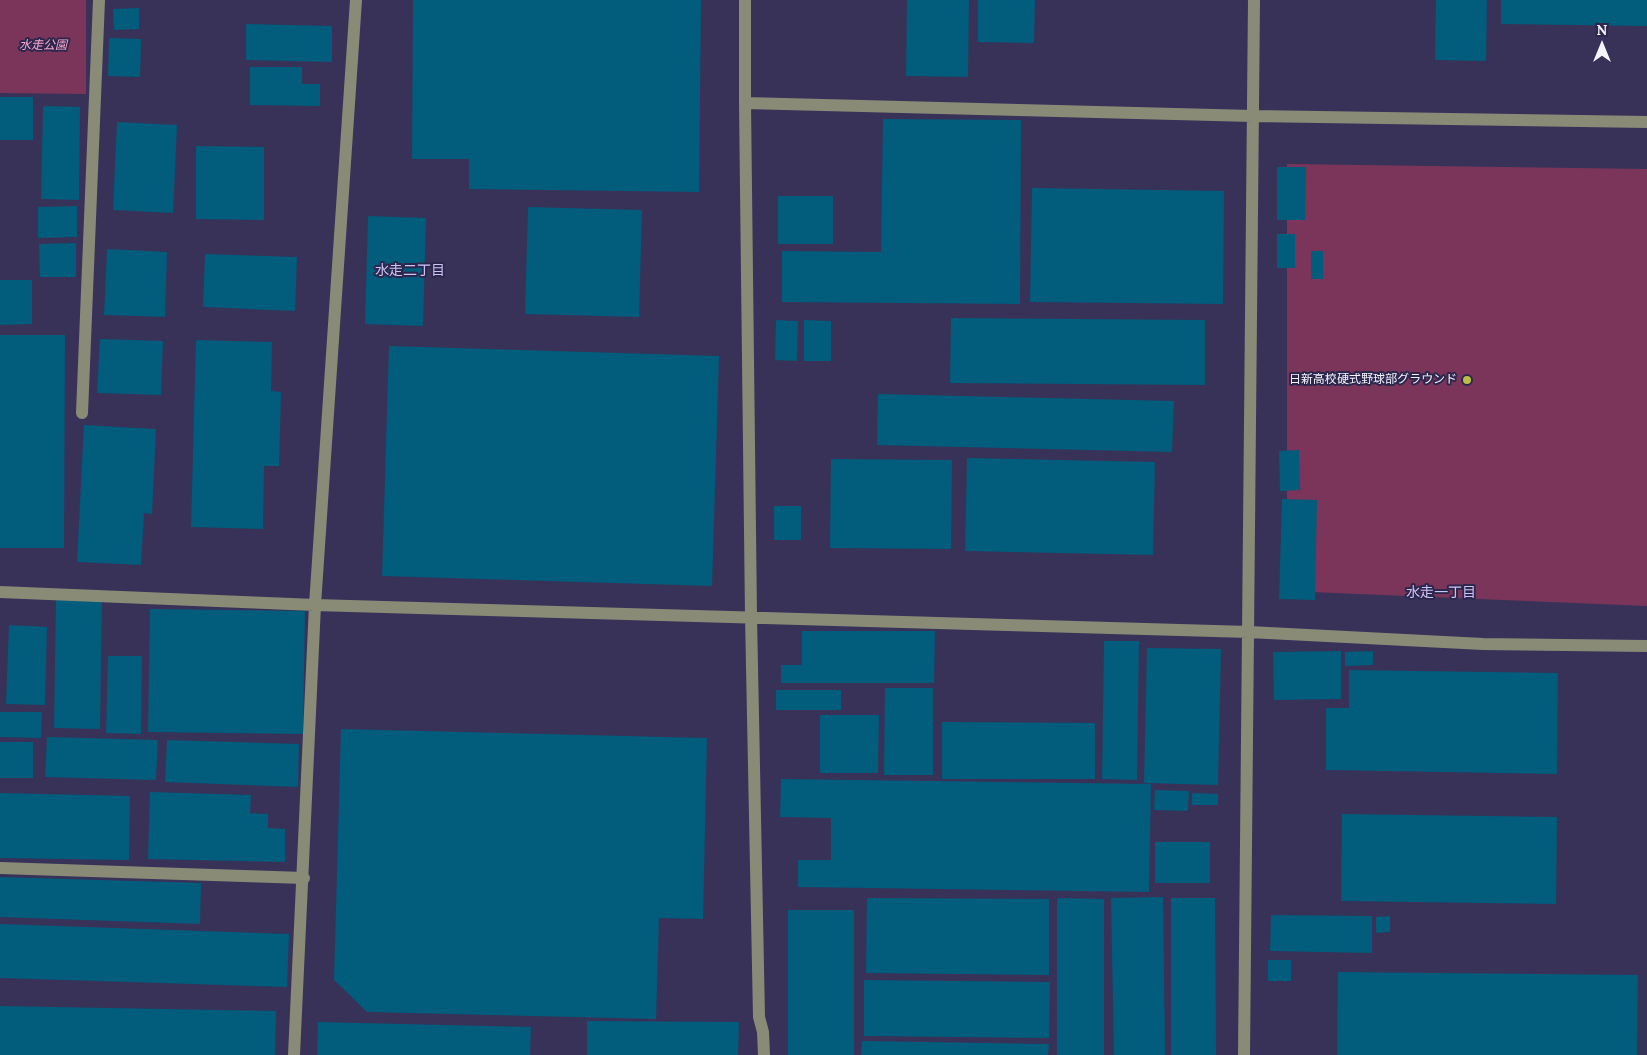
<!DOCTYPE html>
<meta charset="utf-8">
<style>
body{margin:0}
#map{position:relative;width:1647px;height:1055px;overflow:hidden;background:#383259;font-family:Lora,serif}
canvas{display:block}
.north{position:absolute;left:1577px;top:20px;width:50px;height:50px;-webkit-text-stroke:4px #2e274d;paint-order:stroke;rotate:0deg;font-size:14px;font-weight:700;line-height:20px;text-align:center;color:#f4f4fe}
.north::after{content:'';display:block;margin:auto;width:18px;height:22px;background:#f4f4fe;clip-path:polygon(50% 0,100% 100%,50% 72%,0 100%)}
</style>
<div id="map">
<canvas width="1647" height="1055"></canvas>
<div class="north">N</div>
</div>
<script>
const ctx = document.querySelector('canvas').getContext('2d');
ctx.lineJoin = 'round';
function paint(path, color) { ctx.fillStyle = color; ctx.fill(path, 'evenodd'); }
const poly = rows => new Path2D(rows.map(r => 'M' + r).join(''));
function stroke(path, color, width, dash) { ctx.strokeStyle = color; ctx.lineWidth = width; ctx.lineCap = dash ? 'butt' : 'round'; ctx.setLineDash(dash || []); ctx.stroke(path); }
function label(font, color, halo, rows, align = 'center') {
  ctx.font = font + ' Lora,"Noto Sans JP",serif'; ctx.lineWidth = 4; ctx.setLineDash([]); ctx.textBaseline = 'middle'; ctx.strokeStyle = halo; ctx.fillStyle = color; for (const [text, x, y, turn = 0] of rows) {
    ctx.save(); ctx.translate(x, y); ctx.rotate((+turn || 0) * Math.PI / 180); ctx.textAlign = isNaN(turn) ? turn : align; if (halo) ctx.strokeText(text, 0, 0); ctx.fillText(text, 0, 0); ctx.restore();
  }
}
const green = poly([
 [0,0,86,0,86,94,0,93],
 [1287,164,1647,169,1647,606,1287,591]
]);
const building = poly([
 [413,0,701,0,699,192,469,189,469,159,412,159],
 [907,0,969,0,968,77,906,76],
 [978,0,1035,0,1034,43,978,42],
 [1436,0,1487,0,1486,61,1435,60],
 [1501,0,1647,0,1647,26,1501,24],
 [139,8,139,29,114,30,113,9],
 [246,24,332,26,332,62,246,60],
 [109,38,141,39,140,77,108,76],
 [250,67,302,67,302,84,320,84,320,106,250,105],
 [0,97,33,97,33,140,0,140],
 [43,106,80,107,79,200,41,199],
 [883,119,1021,120,1020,304,782,302,782,251,881,252],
 [117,122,177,125,173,213,113,210],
 [196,146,264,147,264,220,196,219],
 [1277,167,1306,167,1305,220,1277,220],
 [1032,188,1224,191,1223,304,1030,302],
 [778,196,833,196,833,244,778,244],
 [77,206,77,237,38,238,38,207],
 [528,207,642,210,639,317,525,314],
 [368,216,426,218,423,326,365,324],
 [1277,234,1295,234,1295,268,1277,268],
 [76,243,76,277,40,277,39,244],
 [107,249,167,252,165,317,104,315],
 [1311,251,1323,251,1323,279,1311,279],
 [205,254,297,257,295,311,203,307],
 [0,280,32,280,32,324,0,325],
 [951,318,1205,320,1205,385,950,383],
 [776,320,798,321,797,361,775,360],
 [804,320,831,321,831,361,804,361],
 [0,335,65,335,64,548,0,548],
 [100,339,163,341,161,395,97,393],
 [196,340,272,342,271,391,281,392,279,466,264,466,263,529,191,527],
 [389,346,719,356,712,586,382,576],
 [878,394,1174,401,1172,452,877,445],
 [84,425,156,429,152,514,144,513,141,565,77,562],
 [1299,450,1300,490,1280,491,1279,451],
 [967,458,1155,462,1153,555,965,551],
 [831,459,952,460,951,549,830,548],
 [1282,499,1317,500,1315,600,1279,599],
 [774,506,801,506,801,540,774,540],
 [56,600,102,601,100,729,54,728],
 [150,609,305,611,303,734,148,732],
 [9,625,47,627,45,705,6,704],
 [802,631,935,631,934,683,781,683,781,665,802,665],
 [1104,641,1139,641,1137,780,1102,779],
 [1147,648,1221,649,1218,785,1144,783],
 [1341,651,1341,699,1274,700,1273,652],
 [1373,651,1373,665,1345,666,1345,652],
 [108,656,142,656,141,734,106,733],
 [1349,670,1558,673,1557,774,1326,770,1326,708,1349,708],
 [885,688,933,688,933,775,884,775],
 [776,690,841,690,841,710,776,710],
 [0,712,42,712,41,738,0,737],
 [820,715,879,715,878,773,820,773],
 [942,722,1095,723,1095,779,942,779],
 [341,729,707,738,703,919,659,918,656,1019,367,1012,334,980],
 [47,737,158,740,156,780,45,777],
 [167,740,299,744,298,787,165,782],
 [0,742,33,742,33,778,0,778],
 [781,779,1151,784,1149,892,798,887,798,860,831,860,831,818,780,817],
 [1155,790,1189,791,1188,811,1154,810],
 [150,792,251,795,250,813,268,814,268,828,285,829,285,862,148,859],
 [0,793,130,796,129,860,0,858],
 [1192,793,1218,794,1218,805,1192,805],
 [1342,814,1557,817,1556,904,1341,901],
 [1155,842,1210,842,1210,883,1155,883],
 [0,877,201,883,200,924,0,917],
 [1163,897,1165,1055,1114,1055,1111,898],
 [867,898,1049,899,1049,975,866,973],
 [1057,898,1104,899,1104,1055,1057,1055],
 [1171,898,1215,898,1216,1055,1171,1055],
 [788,910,854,910,854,1055,788,1055],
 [1271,915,1372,916,1372,953,1270,951],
 [1390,916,1390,932,1376,933,1376,917],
 [0,924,289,934,287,987,0,978],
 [1268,960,1291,960,1291,981,1268,981],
 [1338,972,1638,975,1637,1055,1337,1055],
 [864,980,1050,982,1049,1038,864,1036],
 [0,1006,276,1011,275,1055,0,1055],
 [587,1021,739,1022,738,1055,587,1055],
 [318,1022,531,1027,530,1055,317,1055],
 [862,1041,1049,1044,1048,1055,861,1055]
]);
const minor = poly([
 [745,0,745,103,1253,116,1647,122],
 [745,103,751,616,759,1017,763,1032,764,1055],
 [82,413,99,0],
 [0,592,315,605,1249,632,1483,644,1647,646],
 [0,868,304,878],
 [294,1055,315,605,356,0],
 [1244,1055,1254,0]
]);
const markers = [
 [1467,380,5,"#bdbf43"]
];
const parkNames = [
 ["水走公園",43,46]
];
const poiNames = [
 ["日新高校硬式野球部グラウンド",1457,380]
];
const neighbourhoodNames = [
 ["水走二丁目",410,271],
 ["水走一丁目",1441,593]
];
paint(green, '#7c355a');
paint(building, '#025c7b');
stroke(minor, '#898b76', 12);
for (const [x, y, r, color] of markers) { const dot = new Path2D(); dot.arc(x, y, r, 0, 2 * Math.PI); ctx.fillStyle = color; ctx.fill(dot); stroke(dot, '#2e274d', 2); }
label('italic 12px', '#fca6ce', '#2e274d', parkNames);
label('12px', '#f4f4fe', '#2e274d', poiNames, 'right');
label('14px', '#cac4f5', '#2e274d', neighbourhoodNames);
</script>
